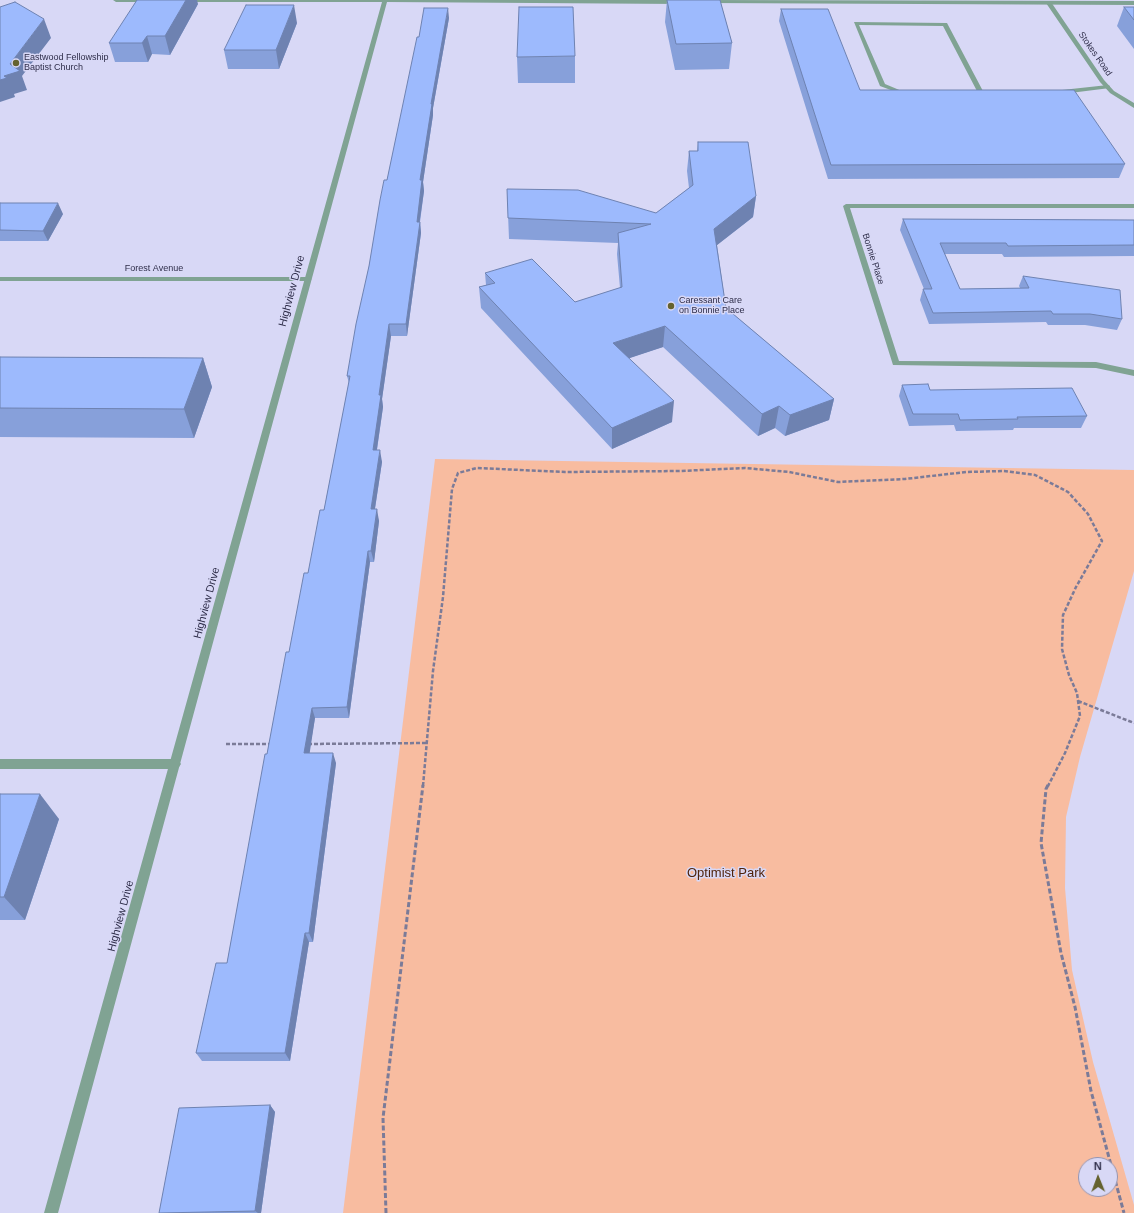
<!DOCTYPE html>
<style>
body{margin:0}
#map{position:relative;width:1134px;height:1213px;overflow:hidden;background:#d8d8f6;font-family:Helvetica,sans-serif}
canvas{display:block}
.north{position:absolute;left:1078px;top:1157px;width:40px;height:40px;box-sizing:border-box;background:#d8d8f6;border:1px solid #9494b1;border-radius:50%;rotate:359deg;font-size:11px;font-weight:700;line-height:16px;text-align:center;color:#2f2e4a}
.north::after{content:'';display:block;margin:auto;width:14px;height:18px;background:#65622f;clip-path:polygon(50% 0,100% 100%,50% 72%,0 100%)}
</style>
<div id="map">
<canvas width="1134" height="1213"></canvas>
<div class="north">N</div>
</div>
<script>
const ctx = document.querySelector('canvas').getContext('2d');
ctx.lineJoin = 'round';
function paint(path, color) { ctx.fillStyle = color; ctx.fill(path, 'evenodd'); }
const poly = rows => new Path2D(rows.map(r => 'M' + r).join(''));
function stroke(path, color, width, dash) { ctx.strokeStyle = color; ctx.lineWidth = width; ctx.lineCap = dash ? 'butt' : 'round'; ctx.setLineDash(dash || []); ctx.stroke(path); }
function label(font, color, halo, rows, align = 'center') {
  ctx.font = font + ' Helvetica,sans-serif'; ctx.lineWidth = 3; ctx.setLineDash([]); ctx.textBaseline = 'middle'; ctx.strokeStyle = halo; ctx.fillStyle = color; for (const [text, x, y, turn = 0] of rows) {
    ctx.save(); ctx.translate(x, y); ctx.rotate((+turn || 0) * Math.PI / 180); ctx.textAlign = isNaN(turn) ? turn : align; if (halo) ctx.strokeText(text, 0, 0); ctx.fillText(text, 0, 0); ctx.restore();
  }
}
const green = poly([
 [435,459,1134,470,1134,571,1080,757,1066,817,1065,888,1072,970,1093,1062,1134,1205,1134,1213,343,1213],
 [1086,1165,1110,1165,1110,1189,1086,1189]
]);
const pathFar1 = poly([
 [1078,701,1134,723],
 [226,744,271,744],
 [308,744,427,743],
 [423,786,433,671,443,597,452,489,458,473,477,468,565,472,680,471,745,468,789,472,838,482,905,479,966,472,1004,471,1035,475,1068,492,1088,514,1102,541,1076,587,1063,615,1062,649,1069,675,1077,693,1080,716,1065,753,1048,786]
]);
const path = poly([
 [1048,785,1046,789,1041,843,1061,953,1075,1007,1091,1091,1124,1213],
 [386,1213,383,1118,423,785]
]);
const service = poly([
 [854,22,947,23,984,93,981,95,978,93,943,26,859,25,885,84,909,94,904,95,880,86,854,22],
 [1108,85,1110,86,1110,88,1062,94,1059,92,1062,90,1108,85],
 [0,759,175,759,179,761,181,764,179,767,175,769,0,769,0,759]
]);
const minor = poly([
 [1047,2,1051,2,1104,80,1114,91,1134,103,1134,108,1110,93,1100,82,1046,3,1047,2],
 [1134,204,1134,208,850,208,899,361,1096,362,1134,370,1134,376,1096,368,893,365,843,206,846,204,1134,204],
 [0,277,308,277,312,279,308,281,0,281,0,277]
]);
const tertiary = poly([
 [113,0,153,0,150,2,116,2,113,0],
 [181,0,680,0,683,2,680,4,387,2,58,1213,44,1213,382,2,184,2,181,0],
 [708,0,1134,1,1134,5,706,3,705,2,708,0]
]);
const wall = poly([
 [667,0,720,0,732,43,729,69,675,70,665,22],
 [198,4,170,55,152,54,148,62,115,62,109,43],
 [1124,7,1134,7,1134,49,1117,26],
 [781,9,860,90,1125,164,1119,178,828,179,779,21],
 [449,18,433,108,433,115,423,182,424,191,420,222,421,233,407,336,391,336,382,399,383,407,377,450,382,462,375,509,379,521,374,562,370,562,349,718,315,718,309,753,336,763,313,942,309,942,290,1061,202,1061,196,1053,227,963,267,754,308,573,324,510,349,383,347,376,369,266,387,180,419,37],
 [297,23,279,69,228,69,224,50],
 [575,56,575,83,518,83,517,57],
 [698,142,756,196,753,217,717,245,726,308,834,399,829,420,785,436,775,428,758,436,663,347,629,358,672,422,612,449,481,308,479,287,486,285,485,273,575,302,620,288,617,254,618,243,509,239,507,189,656,213,689,188,687,171,689,151,697,151],
 [0,203,63,214,48,241,0,241],
 [903,219,1134,220,1134,256,1004,257,1002,254,945,254,960,289,1020,288,1019,286,1023,276,1122,319,1117,330,1085,325,1048,325,1046,322,929,324,920,300,923,289,924,289,900,230],
 [0,357,203,358,212,387,194,438,0,437],
 [902,385,930,390,1087,416,1081,428,1014,428,1013,430,956,431,954,425,909,426,899,396],
 [0,794,59,819,25,920,0,920],
 [270,1105,275,1112,261,1213,159,1213]
]);
const shadedWall = poly([
 [186,0,197,0,198,4,170,55,165,36],
 [294,5,297,23,279,69,276,50],
 [448,8,449,18,433,108,433,115,423,182,424,191,418,233,417,222,420,180,431,104],
 [44,19,51,38,22,76,27,90,14,94,15,97,0,102,0,80,4,76,10,64],
 [147,36,152,54,148,62,142,43],
 [756,196,753,217,712,249,714,229],
 [58,203,63,214,48,241,43,231],
 [420,222,421,233,407,336,406,324],
 [389,324,391,336,382,399,383,407,375,462,373,450,379,395],
 [665,326,663,347,612,364,613,343],
 [203,358,212,387,194,438,184,409],
 [834,399,829,420,785,436,790,415],
 [674,401,672,422,612,449,612,428],
 [779,406,775,428,758,436,762,414],
 [380,450,382,462,373,521,371,509],
 [377,509,379,521,374,562,371,551],
 [368,551,370,562,349,718,347,707],
 [312,708,315,718,308,764,304,753],
 [333,753,336,763,313,942,309,933],
 [40,794,59,819,25,920,4,897],
 [305,933,309,942,290,1061,285,1053],
 [270,1105,275,1112,261,1213,258,1213,255,1211]
]);
const building = poly([
 [137,0,186,0,165,36,147,36,142,43,109,43,137,0],
 [667,0,720,0,732,43,676,44,667,0],
 [15,2,44,19,10,64,20,71,4,76,7,78,0,80,0,7,15,2],
 [246,5,294,5,276,50,224,50,246,5],
 [519,7,573,7,575,56,517,57,519,7],
 [1124,7,1134,7,1134,20,1124,7],
 [424,8,448,8,431,104,432,104,420,180,422,180,417,222,420,222,406,324,389,324,379,395,381,395,373,450,380,450,371,509,377,509,371,551,368,551,347,707,312,708,304,753,333,753,309,933,305,933,285,1053,196,1053,216,963,227,963,265,754,267,754,286,652,289,652,304,573,308,573,320,510,324,510,350,376,347,376,356,324,369,266,380,200,384,180,387,180,417,37,419,37,424,8],
 [781,9,828,9,860,90,1074,90,1125,164,831,165,781,9],
 [698,142,748,142,756,196,714,229,726,308,834,399,790,415,779,406,762,414,665,326,613,343,674,401,612,428,479,287,495,283,485,273,532,259,575,302,622,287,618,233,651,224,508,218,507,189,578,190,656,213,693,185,689,151,698,151,698,142],
 [0,203,58,203,43,231,0,230,0,203],
 [903,219,1134,220,1134,245,1008,246,1006,243,940,243,960,289,1029,288,1023,276,1120,290,1122,319,1090,314,1053,314,1051,311,933,313,923,289,932,289,903,219],
 [0,357,203,358,184,409,0,408,0,357],
 [928,384,930,390,1072,388,1087,416,1017,417,1018,419,960,420,958,414,913,414,902,385,928,384],
 [0,794,40,794,4,897,0,897,0,794],
 [270,1105,255,1211,159,1213,179,1108,270,1105]
]);
const markers = [
 [16,63,4,"#65622f"],
 [671,306,4,"#65622f"]
];
const farStreetnames = [
 ["Stokes Road",1095,54,55],
 ["Bonnie Place",873,259,72],
 ["Forest Avenue",154,269]
];
const farPoinames = [
 ["Eastwood Fellowship",24,58],
 ["Baptist Church",24,68],
 ["Caressant Care",679,301],
 ["on Bonnie Place",679,311]
];
const streetNames = [
 ["Highview Drive",292,291,-75],
 ["Highview Drive",207,603,-75],
 ["Highview Drive",121,916,-75]
];
const nearParknames = [
 ["Optimist Park",726,873]
];
paint(green, '#f8bca0');
stroke(pathFar1, '#7b7b98', 2.5, [4, 2]);
stroke(path, '#7b7b98', 3, [5, 2.5]);
paint(service, '#80a393');
paint(minor, '#80a393');
paint(tertiary, '#80a393');
paint(wall, '#87a0da');
paint(shadedWall, '#6e82b1');
paint(building, '#9dbafd');
stroke(building, '#6e82b1', 1);
for (const [x, y, r, color] of markers) { const dot = new Path2D(); dot.arc(x, y, r, 0, 2 * Math.PI); ctx.fillStyle = color; ctx.fill(dot); stroke(dot, '#d8d8f6', 1.5); }
label('9px', '#2f2e4a', '#d8d8f6', farStreetnames);
label('9px', '#2f2e4a', '#d8d8f6', farPoinames, 'left');
label('11px', '#2f2e4a', '#d8d8f6', streetNames);
label('13px', '#50230b', '#d8d8f6', nearParknames);
</script>
